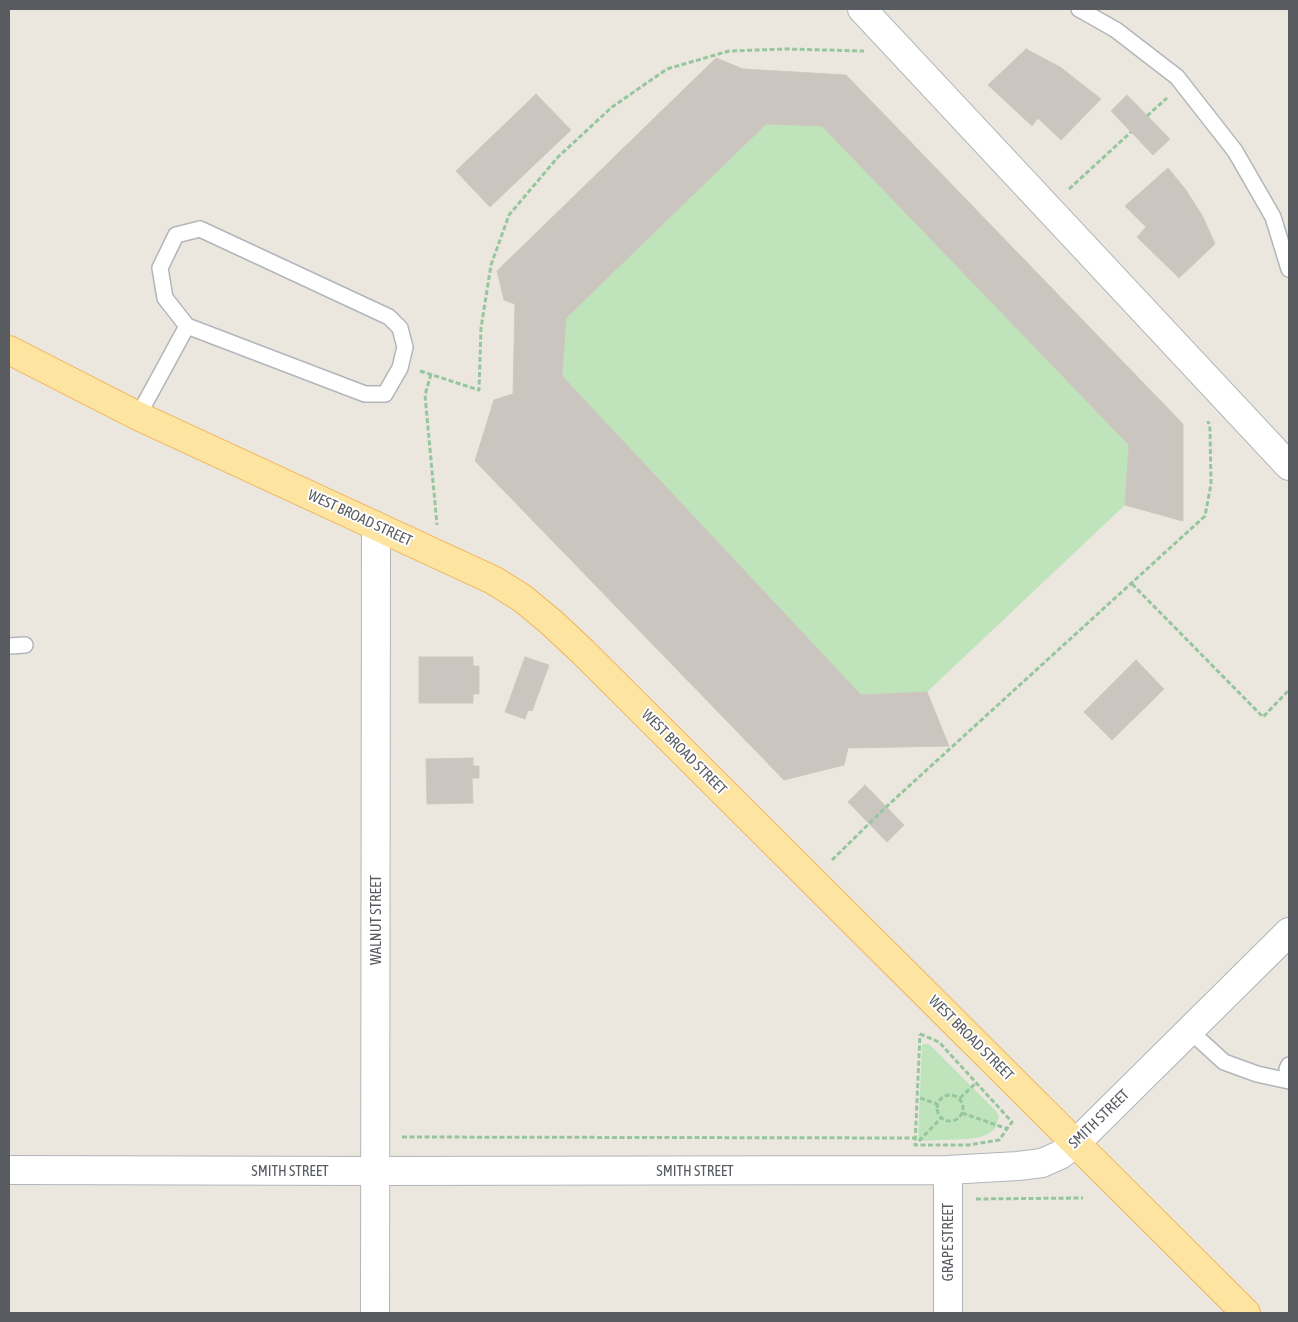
<!DOCTYPE html>
<style>
body{margin:0}
#map{position:relative;width:1298px;height:1322px;overflow:hidden;background:#ebe7df;font-family:"Asap Condensed",sans-serif}
canvas{display:block}
.frame{position:absolute;inset:0;border:10px solid #585c60;pointer-events:none}
</style>
<div id="map">
<canvas width="1298" height="1322"></canvas>
<div class="frame"></div>
</div>
<script>
const ctx = document.querySelector('canvas').getContext('2d');
ctx.lineJoin = 'round';
function paint(path, color) { ctx.fillStyle = color; ctx.fill(path, 'evenodd'); }
const poly = rows => new Path2D(rows.map(r => 'M' + r).join(''));
function stroke(path, color, width, dash) { ctx.strokeStyle = color; ctx.lineWidth = width; ctx.lineCap = dash ? 'butt' : 'round'; ctx.setLineDash(dash || []); ctx.stroke(path); }
function label(font, color, halo, rows, align = 'center') {
  ctx.font = font + ' "Asap Condensed",sans-serif'; ctx.lineWidth = 4; ctx.setLineDash([]); ctx.textBaseline = 'middle'; ctx.strokeStyle = halo; ctx.fillStyle = color; for (const [text, x, y, turn = 0] of rows) {
    ctx.save(); ctx.translate(x, y); ctx.rotate((+turn || 0) * Math.PI / 180); ctx.textAlign = isNaN(turn) ? turn : align; if (halo) ctx.strokeText(text, 0, 0); ctx.fillText(text, 0, 0); ctx.restore();
  }
}
const green = poly([
 [716,58,743,69,846,75,1183,424,1183,521,1125,505,927,692,949,746,848,748,844,765,784,780,475,461,494,400,513,394,515,304,504,300,497,271],
 [922,1044,929,1044,995,1110,999,1116,996,1127,990,1133,981,1137,968,1139,918,1141]
]);
const building = poly([
 [1026,49,1060,67,1101,99,1061,140,1038,118,1032,126,988,85,1026,49],
 [716,58,743,69,846,75,1183,424,1183,521,1125,505,1129,445,822,126,766,124,566,318,562,376,861,695,927,692,949,746,848,748,844,765,784,780,475,461,494,400,513,394,515,304,504,300,497,271,716,58],
 [536,94,571,130,490,207,456,171,536,94],
 [1127,95,1170,139,1153,155,1111,111,1127,95],
 [1168,168,1186,190,1203,217,1215,244,1179,278,1137,237,1146,227,1125,206,1168,168],
 [419,657,473,657,473,666,479,666,479,694,473,694,473,703,419,703,419,657],
 [525,657,549,665,532,711,528,710,525,719,505,712,525,657],
 [1136,660,1164,689,1112,740,1084,712,1136,660],
 [473,758,473,766,479,766,479,778,472,778,473,803,427,804,426,759,473,758],
 [865,785,904,825,887,842,848,802,865,785]
]);
const path = poly([
 [1147,116,1167,98],
 [1069,189,1131,132],
 [420,371,479,390,481,328,491,265,509,215,558,157,612,107,667,69,729,51,786,49,864,51],
 [431,374,425,395,437,525],
 [1132,584,1263,717,1289,690],
 [832,860,886,807,1205,516,1211,484,1210,429,1208,421],
 [920,1034,939,1042,1012,1122,999,1140,969,1145,915,1145,920,1034],
 '937 1108a13 13 0 1 1 26 0a13 13 0 1 1-26 0Z',
 [920,1098,937,1104],
 [960,1098,976,1083],
 [962,1113,1008,1129],
 [402,1137,916,1138],
 [919,1141,941,1118],
 [976,1199,1083,1198]
]);
const lane = poly([
 [1079,9,1116,30,1177,77,1235,151,1273,217,1289,269],
 [200,229,389,317,400,328,405,347,400,368,385,394,365,394,187,326,165,298,160,268,176,235,200,229],
 [138,416,187,326],
 [9,646,25,645],
 [1190,1031,1224,1062,1257,1074,1289,1081],
 [1289,1065,1287,1069,1289,1076]
]);
const street = poly([
 [862,9,1289,466],
 [375,1313,376,526]
]);
const secondary = poly([
 [9,1170,375,1171,948,1170,1018,1166,1042,1163,1060,1155,1076,1143,1289,932],
 [948,1313,948,1170]
]);
const primary = poly([
 [9,350,138,416,493,580,522,598,551,622,583,652,1246,1313]
]);
const streetNames = [
 ["WEST BROAD STREET",360,518,25],
 ["WEST BROAD STREET",684,752,45],
 ["WALNUT STREET",376,920,-90],
 ["WEST BROAD STREET",971,1038,45],
 ["SMITH STREET",1099,1119,-44],
 ["SMITH STREET",290,1171],
 ["SMITH STREET",695,1171],
 ["GRAPE STREET",948,1242,-90]
];
paint(green, '#bfe3bb');
paint(building, '#cbc5c0');
stroke(building, '#cfc8be', 1);
stroke(lane, '#b2b6ba', 18);
stroke(street, '#b2b6ba', 30);
stroke(secondary, '#b1b5ba', 30);
stroke(primary, '#efb254', 30);
stroke(path, '#96c69e', 3, [5, 2.5]);
stroke(lane, '#fff', 15);
stroke(street, '#fff', 28);
stroke(secondary, '#fff', 28);
stroke(primary, '#fee4a1', 28);
label('15px', '#585c60', '#fff', streetNames);
</script>
